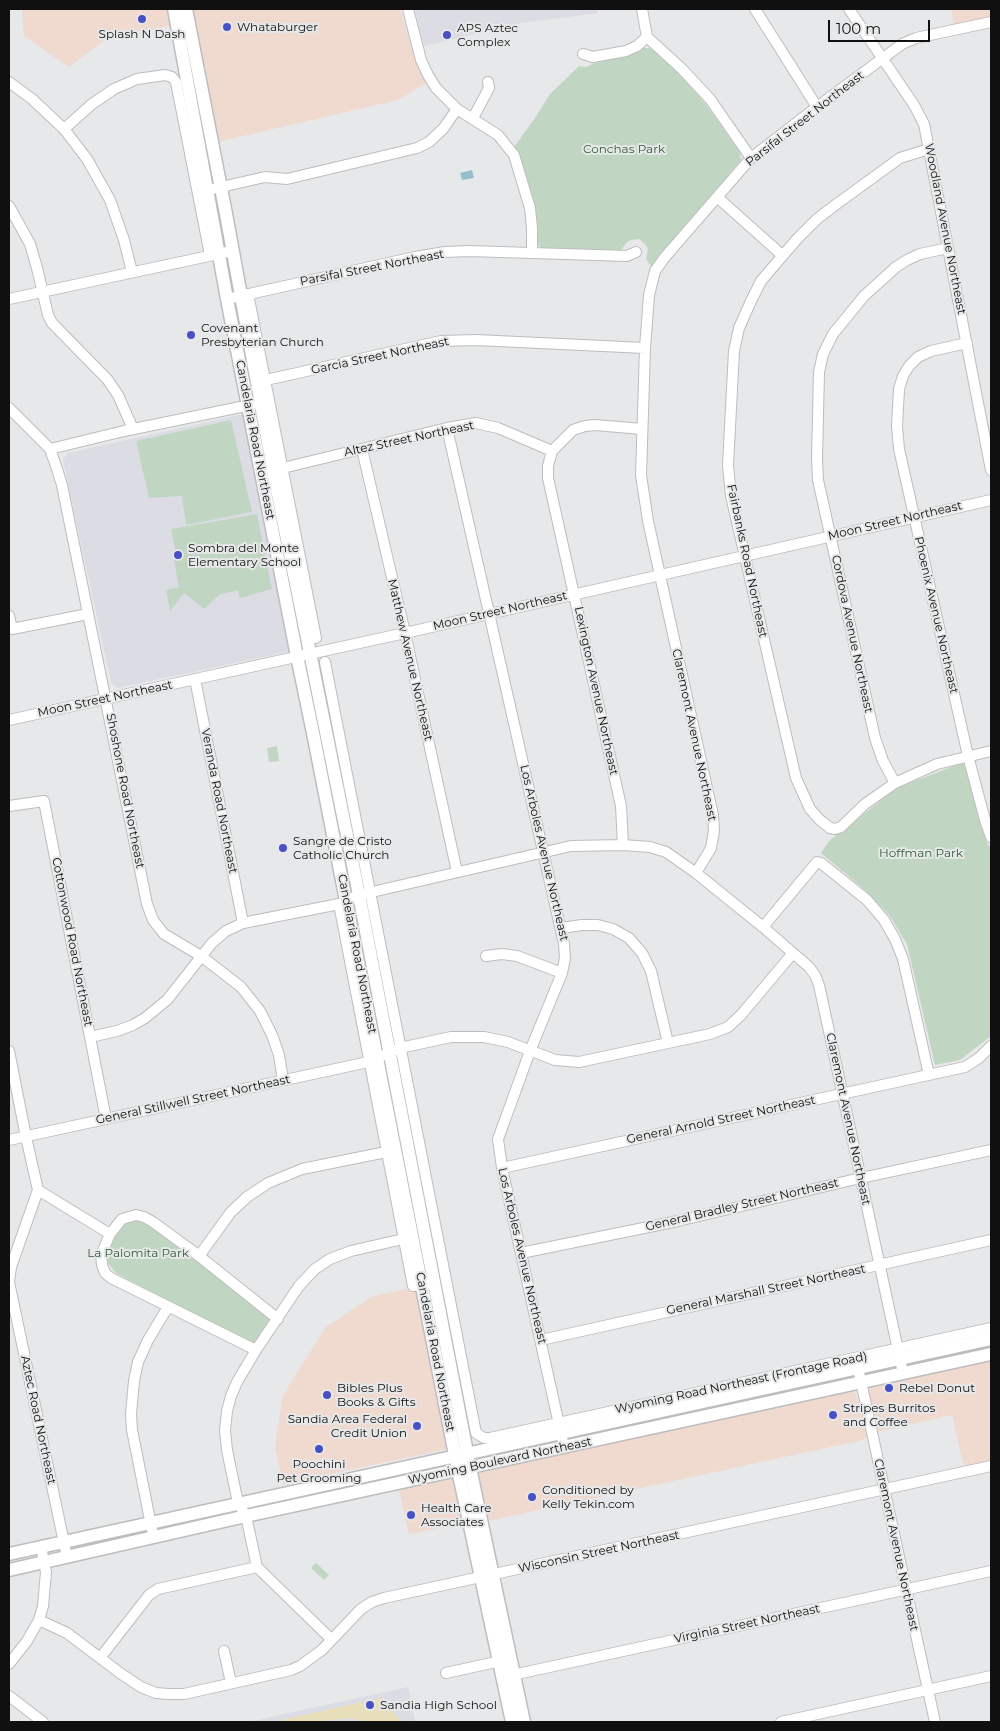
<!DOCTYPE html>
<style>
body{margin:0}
#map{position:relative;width:1000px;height:1731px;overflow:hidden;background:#e7e8e9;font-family:Montserrat,sans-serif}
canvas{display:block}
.frame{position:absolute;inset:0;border:10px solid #101010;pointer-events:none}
.scale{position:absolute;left:828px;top:20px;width:102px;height:22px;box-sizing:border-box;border:2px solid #101010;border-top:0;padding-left:6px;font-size:15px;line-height:18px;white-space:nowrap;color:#101010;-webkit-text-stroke:4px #e7e8e9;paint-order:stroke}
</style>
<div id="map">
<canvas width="1000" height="1731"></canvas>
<div class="frame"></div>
<div class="scale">100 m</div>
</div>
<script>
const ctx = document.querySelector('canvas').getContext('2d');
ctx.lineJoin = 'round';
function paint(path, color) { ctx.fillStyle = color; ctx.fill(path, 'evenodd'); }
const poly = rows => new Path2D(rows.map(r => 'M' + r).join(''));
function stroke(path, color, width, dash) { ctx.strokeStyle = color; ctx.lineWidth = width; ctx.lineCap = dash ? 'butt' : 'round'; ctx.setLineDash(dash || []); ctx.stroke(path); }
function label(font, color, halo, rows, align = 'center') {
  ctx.font = font + ' Montserrat,sans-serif'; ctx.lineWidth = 4; ctx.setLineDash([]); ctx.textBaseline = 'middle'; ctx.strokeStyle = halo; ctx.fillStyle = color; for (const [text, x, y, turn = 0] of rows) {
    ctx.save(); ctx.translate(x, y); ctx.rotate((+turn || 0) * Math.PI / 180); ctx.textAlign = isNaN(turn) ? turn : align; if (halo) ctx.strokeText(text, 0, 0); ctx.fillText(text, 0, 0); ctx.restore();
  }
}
const commercial = poly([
 [22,9,167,9,170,26,110,36,69,67,24,36],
 [190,9,400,9,415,59,426,83,398,100,217,142],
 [951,9,991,9,991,19,954,26],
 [417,1287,447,1449,283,1484,275,1447,283,1395,326,1327,373,1296],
 [991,1359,991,1461,964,1467,952,1415,877,1432,868,1391,868,1387],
 [851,1390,856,1394,867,1437,863,1438,863,1440,488,1521,485,1516,477,1474,479,1472],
 [449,1478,454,1479,466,1522,409,1534,399,1489]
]);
const built = poly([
 [415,9,597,9,598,13,521,23,424,46],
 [244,414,291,651,117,688,111,682,63,460,68,453],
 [408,1687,415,1722,248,1722]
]);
const green = poly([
 [642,48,649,48,655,51,684,79,704,102,739,151,741,160,666,248,652,268,646,259,648,249,645,244,639,239,631,240,626,243,620,252,543,250,536,242,535,215,527,178,514,147,535,118,550,94,579,66,586,67,599,61,630,55],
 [231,420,252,512,186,525,182,496,149,498,136,441],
 [257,514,272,589,240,598,238,590,219,595,204,609,184,593,170,611,166,590,179,587,174,561,179,554,176,555,171,529],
 [277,746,279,761,269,762,267,748],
 [964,762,986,841,991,849,991,1036,960,1060,935,1065,907,944,889,915,866,891,821,853,829,841,897,788],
 [136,1220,145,1222,268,1316,270,1319,256,1344,251,1344,116,1273,108,1263,106,1255,114,1237,123,1225,129,1221],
 [316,1563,329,1575,324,1580,311,1568]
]);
const sand = poly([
 [380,1698,402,1722,365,1722,352,1718,331,1720,326,1722,282,1722,282,1720]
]);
const water = poly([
 [472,170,474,178,462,180,460,173]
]);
const minor = poly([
 [408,9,421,60,428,75,436,88,457,109,498,135,514,155,530,208,532,228,532,253],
 [642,9,647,37,682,69,710,99,751,158],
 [755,9,817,107],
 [849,9,914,105,924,124,991,470],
 [583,54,593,57,626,51,637,46,647,37],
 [9,82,32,99,64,129,87,159,110,200,124,240,132,272],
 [473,118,489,88,488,82],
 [64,129,92,104,114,89,137,79,165,75,172,77,176,82,210,255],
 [929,149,900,158,838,203,817,219,797,239,761,281,751,301,739,328,734,351,728,465,731,496,796,778,810,809,820,820,830,828,835,829,841,827,865,804,895,783,937,764,991,751],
 [208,190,265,177,287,179,417,148,429,142,443,129,457,109],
 [717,197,782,255],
 [9,206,30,244,37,268,48,315,52,323,107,379,118,395,133,429],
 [248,294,316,638],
 [9,299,232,251],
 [227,299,415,257,445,252,469,251,627,256,636,252],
 [967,343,931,351,918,357,909,366,903,376,899,389,897,426,899,449,968,756,985,820,991,837],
 [266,380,441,341,476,340,645,348],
 [9,408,50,449,56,466,62,485,147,904,153,920,164,934,201,956,241,987,260,1011,272,1035,279,1055,283,1080],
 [447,428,564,944,565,958,562,973,530,1051,498,1139,502,1168,564,1447],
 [50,449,124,431,255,404],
 [362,449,405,633,457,872],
 [283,468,447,428,476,423,498,428,552,451],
 [9,616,12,629,88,614],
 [325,662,476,1433,484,1438,490,1438,991,1328],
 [195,679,243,923],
 [9,720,405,633,991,500],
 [895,783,883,761,875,738,818,480,817,458,819,372,823,354,833,334,864,296,896,267,907,260,920,254,948,248],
 [9,806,44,801,106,1119],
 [623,845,621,806,548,478,548,466,552,451,573,430,585,426,595,425,642,429],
 [696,873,711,848,714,831,713,815,648,521,641,475,645,348,649,295,655,271,665,257,751,158,817,107,902,44,916,38,991,22],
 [339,904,413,1286,428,1284],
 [763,927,817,862,821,863,867,900,884,920,895,939,903,959,929,1075],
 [561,928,582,925,598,925,613,929,629,938,642,953,651,971,668,1043],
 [486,956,502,954,517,956,562,973],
 [90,1037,117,1031,133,1025,145,1018,167,1000,212,943,226,931,243,923,339,904,359,895,571,846,623,845,650,847,666,852,696,873,763,927,809,967,815,975,819,985,903,1373],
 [9,1051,26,1137,38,1190,11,1267,9,1282,67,1557],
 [9,1140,368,1062,400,1048,451,1037,484,1037,508,1042,555,1060,579,1062,710,1034,728,1027,741,1015,793,953],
 [502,1168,965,1067,979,1058,991,1046],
 [38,1190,110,1234],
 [521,1253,678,1221,852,1180,991,1150],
 [199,1256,231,1212,247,1197,268,1183,302,1169,386,1152],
 [541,1340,991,1240],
 [256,1350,111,1278,105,1273,102,1265,101,1255,110,1234,122,1219,136,1215,144,1217,153,1222,194,1252,278,1319],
 [858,1368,935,1722],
 [152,1530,132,1430,131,1414,134,1381,138,1362,148,1340,168,1307],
 [39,1620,67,1633,120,1673,141,1687,156,1693,168,1694,184,1694,291,1670,300,1666,322,1650,361,1609,372,1602,384,1598,991,1466],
 [331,1639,257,1567,246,1516,238,1503,227,1450,225,1430,227,1411,231,1396,237,1382,256,1350,299,1286,315,1269,330,1259,351,1251,403,1239],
 [224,1651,231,1683],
 [100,1658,149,1595,158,1589,257,1567],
 [9,1664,27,1641,39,1620,43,1606,46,1572,41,1547],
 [446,1673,505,1660],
 [508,1676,991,1571],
 [9,1696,43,1722],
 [781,1722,991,1676]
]);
const major = poly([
 [174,9,227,299,297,656,314,738,458,1470,512,1722],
 [186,9,226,214,273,470,359,895,470,1468,524,1722],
 [9,1554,991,1339],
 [9,1570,246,1516,991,1354]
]);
const markers = [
 [142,19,5,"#4850c5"],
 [227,27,5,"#4850c5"],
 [447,35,5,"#4850c5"],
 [191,335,5,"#4850c5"],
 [178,555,5,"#4850c5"],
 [283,848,5,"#4850c5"],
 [889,1388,5,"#4850c5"],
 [327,1395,5,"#4850c5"],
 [833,1415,5,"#4850c5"],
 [417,1426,5,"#4850c5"],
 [319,1449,5,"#4850c5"],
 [532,1497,5,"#4850c5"],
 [411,1515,5,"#4850c5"],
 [370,1705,5,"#4850c5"]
];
const poiNames = [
 ["Whataburger",237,27],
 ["APS Aztec",457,28],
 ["Complex",457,42],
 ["Splash N Dash",142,34,"center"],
 ["Covenant",201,328],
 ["Presbyterian Church",201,342],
 ["Sombra del Monte",188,548],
 ["Elementary School",188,562],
 ["Sangre de Cristo",293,841],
 ["Catholic Church",293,855],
 ["Bibles Plus",337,1388],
 ["Books & Gifts",337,1402],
 ["Rebel Donut",899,1388],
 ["Stripes Burritos",843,1408],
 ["and Coffee",843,1422],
 ["Sandia Area Federal",407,1419,"right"],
 ["Credit Union",407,1433,"right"],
 ["Poochini",319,1464,"center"],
 ["Pet Grooming",319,1478,"center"],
 ["Conditioned by",542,1490],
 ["Kelly Tekin.com",542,1504],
 ["Health Care",421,1508],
 ["Associates",421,1522],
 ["Sandia High School",380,1705]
];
const streetNames = [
 ["Parsifal Street Northeast",805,119,-38],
 ["Woodland Avenue Northeast",945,229,79],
 ["Parsifal Street Northeast",372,268,-11],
 ["Garcia Street Northeast",380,356,-12],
 ["Altez Street Northeast",409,439,-12],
 ["Candelaria Road Northeast",255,440,79],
 ["Moon Street Northeast",895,521,-13],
 ["Fairbanks Road Northeast",747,561,78],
 ["Moon Street Northeast",500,611,-13],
 ["Phoenix Avenue Northeast",936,615,77],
 ["Cordova Avenue Northeast",852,634,78],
 ["Matthew Avenue Northeast",410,660,77],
 ["Lexington Avenue Northeast",596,691,78],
 ["Moon Street Northeast",105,699,-12],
 ["Claremont Avenue Northeast",694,735,78],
 ["Shoshone Road Northeast",125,791,79],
 ["Veranda Road Northeast",219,801,79],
 ["Los Arboles Avenue Northeast",544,853,77],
 ["Cottonwood Road Northeast",72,942,79],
 ["Candelaria Road Northeast",357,954,79],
 ["General Stillwell Street Northeast",193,1100,-12],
 ["Claremont Avenue Northeast",848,1119,78],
 ["General Arnold Street Northeast",721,1120,-12],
 ["General Bradley Street Northeast",742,1205,-13],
 ["Los Arboles Avenue Northeast",522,1256,77],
 ["General Marshall Street Northeast",766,1290,-12],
 ["Candelaria Road Northeast",435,1352,79],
 ["Wyoming Road Northeast (Frontage Road)",741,1383,-12],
 ["Aztec Road Northeast",38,1420,78],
 ["Wyoming Boulevard Northeast",500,1461,-12],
 ["Claremont Avenue Northeast",896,1545,78],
 ["Wisconsin Street Northeast",599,1552,-12],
 ["Virginia Street Northeast",747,1624,-12]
];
const parkNames = [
 ["Conchas Park",624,149],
 ["Hoffman Park",921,853],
 ["La Palomita Park",138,1253]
];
paint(commercial, '#f0d9ce');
paint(built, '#dbdce4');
paint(green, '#c1d6c2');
paint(sand, '#e8deb9');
paint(water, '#93c0cc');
stroke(minor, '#bdbdbe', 12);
stroke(major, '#bdbdbe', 15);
stroke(minor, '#fff', 10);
stroke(major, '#fff', 12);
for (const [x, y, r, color] of markers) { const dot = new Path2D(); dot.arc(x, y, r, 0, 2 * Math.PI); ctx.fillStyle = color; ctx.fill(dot); stroke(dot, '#e7e8e9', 2); }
label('12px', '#101010', '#e7e8e9', poiNames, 'left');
label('12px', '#101010', '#e7e8e9', streetNames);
label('12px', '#2f5d36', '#e7e8e9', parkNames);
</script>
